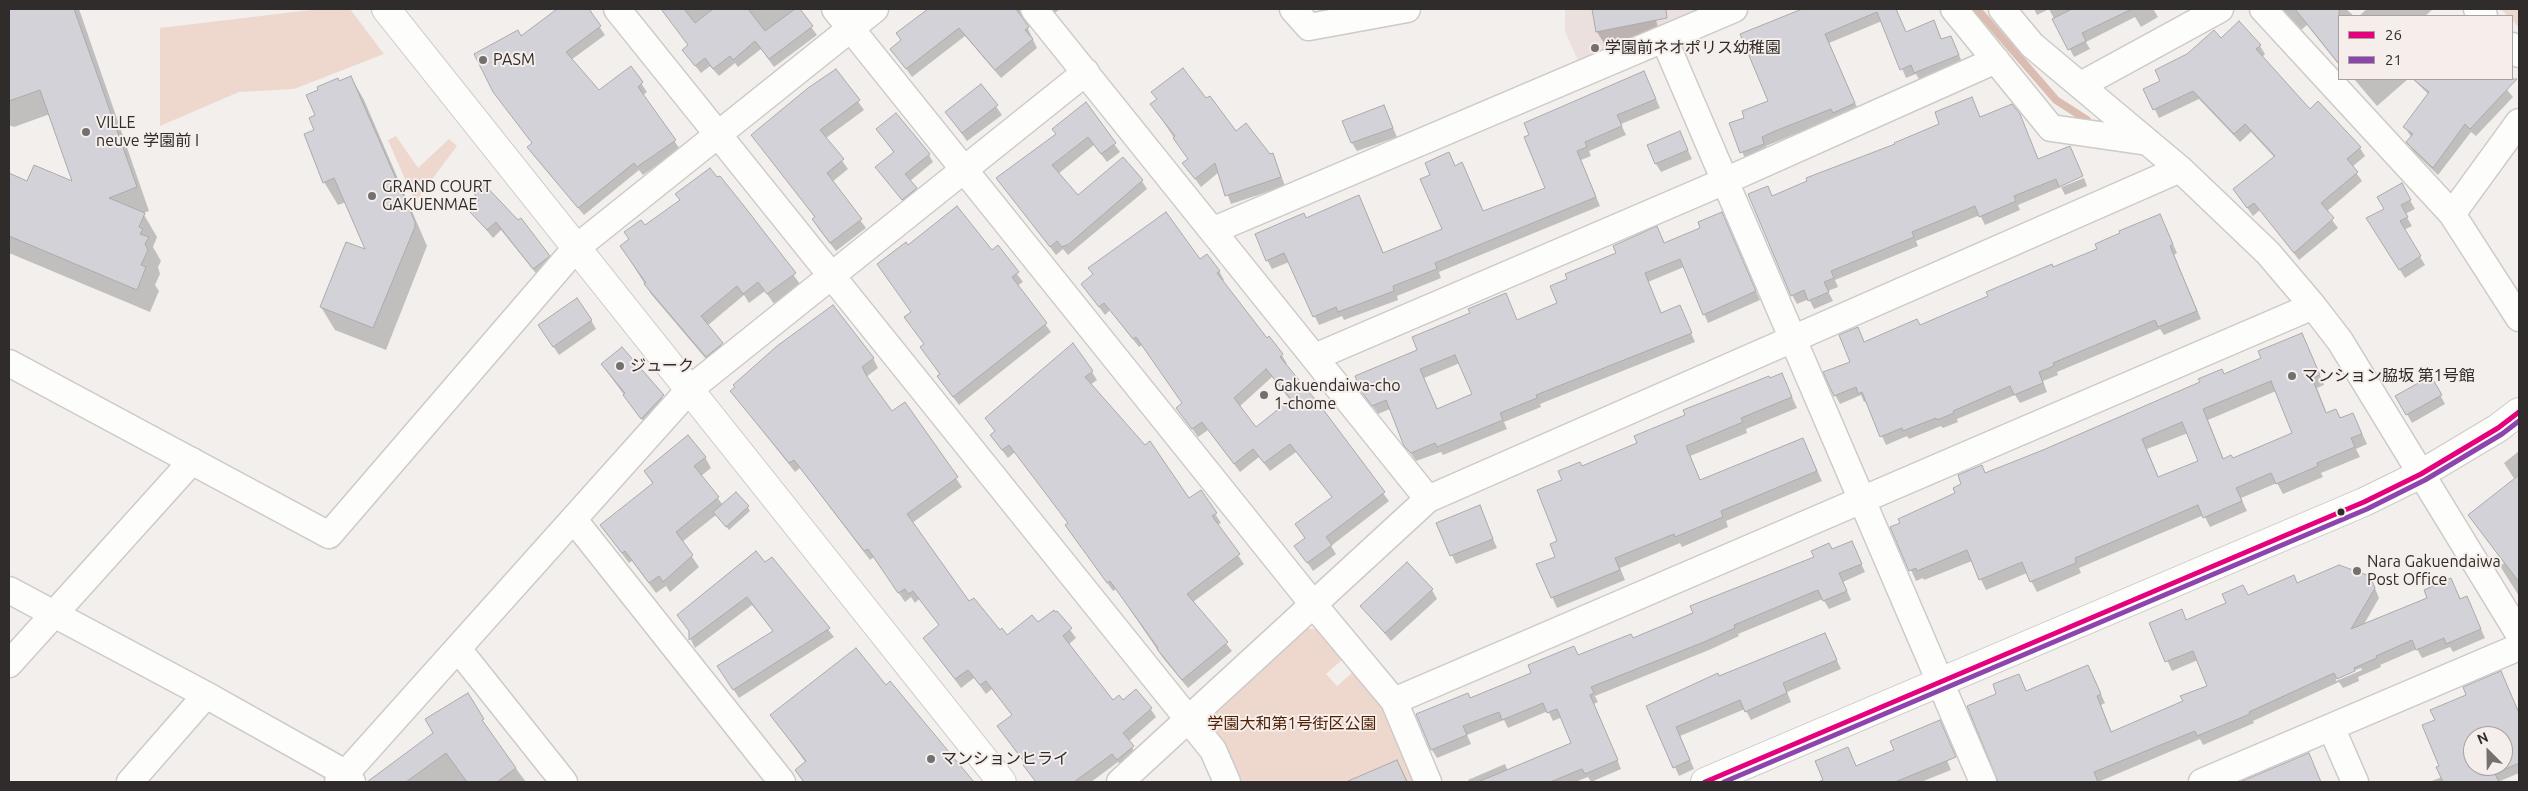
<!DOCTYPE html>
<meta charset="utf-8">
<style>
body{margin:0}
#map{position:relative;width:2528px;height:791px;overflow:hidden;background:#f2efed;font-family:Ubuntu,sans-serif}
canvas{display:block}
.frame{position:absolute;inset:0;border:10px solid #2f2c2b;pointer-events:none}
.legend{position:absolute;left:2338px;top:15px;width:175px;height:65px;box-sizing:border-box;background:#f5eeea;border:1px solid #a6a09e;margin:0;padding:6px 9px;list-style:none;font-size:15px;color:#2f2c2b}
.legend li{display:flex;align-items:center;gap:10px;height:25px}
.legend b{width:25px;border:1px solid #a6a09e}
.north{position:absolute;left:2463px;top:726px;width:50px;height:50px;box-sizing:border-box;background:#f5eeea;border:1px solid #a6a09e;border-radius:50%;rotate:337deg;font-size:14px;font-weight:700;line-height:20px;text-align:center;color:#2f2c2b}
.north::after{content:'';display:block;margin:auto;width:18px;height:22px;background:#73706f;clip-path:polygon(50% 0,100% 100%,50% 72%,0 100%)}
</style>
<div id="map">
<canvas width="2528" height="791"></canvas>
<div class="frame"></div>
<ul class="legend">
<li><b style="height:6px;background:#e5007d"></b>26</li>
<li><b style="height:6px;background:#8e44ad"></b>21</li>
</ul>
<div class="north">N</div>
</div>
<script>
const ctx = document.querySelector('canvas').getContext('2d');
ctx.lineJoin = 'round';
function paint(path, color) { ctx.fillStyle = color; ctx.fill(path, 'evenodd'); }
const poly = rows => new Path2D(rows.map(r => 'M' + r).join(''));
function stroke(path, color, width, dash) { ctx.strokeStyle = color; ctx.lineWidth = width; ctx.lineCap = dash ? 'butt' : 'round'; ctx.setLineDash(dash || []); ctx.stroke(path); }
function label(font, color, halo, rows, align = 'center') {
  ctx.font = font + ' Ubuntu,"Noto Sans JP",sans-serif'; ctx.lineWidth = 4; ctx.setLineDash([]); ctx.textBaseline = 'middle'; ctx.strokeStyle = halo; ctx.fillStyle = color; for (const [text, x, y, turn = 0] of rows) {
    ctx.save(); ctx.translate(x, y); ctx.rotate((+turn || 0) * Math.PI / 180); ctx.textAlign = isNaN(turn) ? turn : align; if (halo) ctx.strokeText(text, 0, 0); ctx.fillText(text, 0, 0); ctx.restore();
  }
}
const built = poly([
 [1565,9,1708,9,1580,65,1565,31]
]);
const green = poly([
 [319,9,350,9,384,54,294,89,239,92,160,126,160,28],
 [2501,9,2519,9,2519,28,2512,20,2512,16,2508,16],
 [396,136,418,168,449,139,457,146,415,202,388,140],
 [1319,628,1344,658,1326,674,1337,686,1354,671,1381,703,1415,782,1239,782,1209,720,1307,629]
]);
const shadow = poly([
 [9,9,79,9,149,211,143,213,157,237,153,247,161,261,158,267,160,274,155,285,159,291,150,312,9,253,9,175,28,183,74,184,50,114,14,127,9,125],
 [559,9,587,9,605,35,571,60,599,91,631,68,647,92,642,96,680,149,643,175,639,170,584,215,534,156,529,148,533,144,494,91,521,38],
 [661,9,798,9,817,35,774,67,761,49,738,67,735,63,719,76,710,66,701,73,689,58,689,46],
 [930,9,1027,9,1024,20,1037,48,1001,78,965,36,912,77,892,49,902,41,898,34],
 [1051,9,1060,9,1055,13],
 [1590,9,1654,9,1659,34,1605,45,1597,32,1593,10],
 [1805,9,1896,9,1906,33,1933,22,1942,40,1951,37,1963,64,1920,81,1916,74,1906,78,1882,21,1829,43,1859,112,1837,117,1766,146,1768,153,1746,161,1731,124,1746,118,1770,102,1741,35],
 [2034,9,2153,9,2158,17,2141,27,2135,17,2086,42,2090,49,2074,57,2049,9,2037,15],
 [2282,9,2346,9,2354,16,2339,16,2339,65,2307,25,2301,30],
 [2367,9,2433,9,2425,16,2359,16],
 [2239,22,2260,46,2265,54,2262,57,2310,110,2360,148,2365,156,2352,167,2362,181,2326,212,2338,228,2299,260,2260,210,2253,216,2234,189,2275,158,2251,132,2240,142,2199,99,2159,118,2145,89,2161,82,2221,39],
 [836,70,864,110,826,138,848,169,832,182,866,228,836,251,818,228,813,220,816,218,752,135],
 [1644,72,1660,108,1621,124,1626,135,1589,151,1591,156,1581,160,1600,206,1439,272,1441,278,1397,296,1398,300,1344,320,1342,316,1319,325,1289,262,1272,269,1267,260,1306,219,1363,205,1384,254,1444,230,1455,167,1462,164,1484,212,1546,189,1526,138],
 [351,77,364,100,427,246,386,350,335,330,321,307,367,252,346,202,338,205,324,182,306,135,316,130,317,116,339,82],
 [2354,79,2408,79,2377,106],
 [2413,79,2498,79,2513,97,2476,136,2471,132,2438,175,2413,151,2408,143,2412,138,2405,128,2429,95],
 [981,85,1002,115,967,141,946,112],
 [1153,93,1206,100,1235,133,1270,155,1273,154,1285,186,1231,204,1219,172,1201,187,1184,164,1189,160,1152,105,1157,100],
 [1971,98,1981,118,2019,114,2039,160,2069,147,2059,188,2084,178,2087,186,2065,195,2061,187,2018,205,2020,210,1985,225,1980,215,1916,241,1918,246,1835,280,1838,287,1828,291,1833,301,1814,309,1809,299,1797,304,1792,295,1767,187,1772,197,1896,145,1941,124],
 [1085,104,1120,152,1107,162,1094,145,1058,174,1077,197,1142,181,1147,189,1068,255,1063,249,1056,255,998,178,1057,135],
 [1384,107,1397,137,1357,151,1352,143],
 [878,129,929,155,933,162,910,181,920,197,907,207,877,167,894,153],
 [1680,133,1692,159,1661,172,1656,164],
 [2401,185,2415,209,2405,214,2412,226,2404,230,2425,265,2405,278,2373,227],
 [473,192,549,256,554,265,539,277,501,230,493,238,470,210,479,201],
 [743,206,800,284,774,304,765,291,749,303,744,295,707,326,728,354,712,366,651,294,621,246,645,227],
 [2160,215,2177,253,2174,255,2201,319,2164,335,2160,329,2057,372,2058,375,2043,381,2047,392,2020,403,2015,395,1957,419,1958,422,1943,428,1941,426,1909,439,1907,436,1886,445,1866,401,1864,402,1861,395,1840,404,1835,395,1851,362,1858,328,1865,343,1920,326,2098,249],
 [1726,222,1760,300,1708,323,1684,267,1648,282,1662,314,1679,307,1695,342,1540,404,1541,407,1504,422,1507,429,1443,455,1441,452,1416,461,1405,445,1390,409,1378,414,1362,391,1559,304,1617,254,1657,228,1665,244],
 [1460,363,1474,395,1438,410,1424,378],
 [908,246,992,251,997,247,1023,282,1017,286,1051,332,959,405,944,385,939,377,940,375,922,347,925,345,912,313],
 [1200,261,1219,271,1224,280,1222,281,1267,340,1282,355,1287,364,1285,366,1389,501,1331,546,1336,554,1313,571,1296,546,1306,539,1297,525,1333,498,1296,452,1270,471,1259,457,1240,472,1208,430,1198,437,1178,408,1183,404,1142,345,1139,347,1110,310,1105,315,1082,284,1094,275,1090,268],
 [1272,377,1291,401,1256,429,1239,407],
 [591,320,596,329,559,355,545,334],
 [2302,334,2324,385,2317,388,2327,414,2336,410,2341,419,2352,415,2358,425,2367,444,2356,449,2360,457,2321,473,2323,477,2283,494,2277,483,2241,498,2247,511,2210,527,2204,515,2079,568,2081,573,2037,592,2027,573,1986,590,1972,561,1924,580,1923,578,1916,581,1892,528,1957,494,1981,466,1986,474,2263,359],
 [2276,391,2293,433,2233,460,2224,460,2208,420],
 [2188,433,2199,461,2159,478,2147,449],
 [622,348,668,405,647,426,602,365],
 [873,358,878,368,866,377,892,413,905,403,962,487,912,523,969,603,1007,637,1038,624,1057,612,1076,638,1068,645,1113,702,1150,708,1156,717,1128,742,1138,756,1123,768,1118,762,1091,782,1036,782,1026,764,999,726,1013,716,992,689,986,694,974,678,961,688,924,638,940,626,919,599,915,603,911,597,905,602,874,557,870,560,800,468,795,472,731,391],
 [1092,372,1097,380,1090,385,1189,500,1201,492,1221,523,1217,525,1244,564,1193,602,1232,651,1188,688,1163,658,1116,589,1113,591,1072,534,1067,525,1069,524,1015,452,1008,458,991,436,996,432,986,418],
 [1782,375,1797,408,1746,429,1747,433,1690,456,1701,481,1803,439,1822,481,1726,521,1728,527,1682,547,1680,543,1620,568,1625,580,1557,608,1538,565,1556,558,1563,480,1582,468,1639,444],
 [2431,378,2445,404,2412,423,2397,396],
 [2519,451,2519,596,2500,566,2504,563,2469,515,2515,480,2504,463],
 [705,457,711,468,701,476,723,505,748,507,750,511,729,530,716,515,682,542,699,567,670,592,666,586,656,593,632,561,629,563,601,526,653,484,645,472],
 [1479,507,1497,548,1456,564,1438,524],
 [1851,542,1865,572,1843,582,1851,600,1829,609,1823,599,1738,634,1739,636,1709,650,1595,696,1598,702,1594,704,1621,769,1591,782,1588,777,1575,782,1469,782,1468,780,1505,764,1508,771,1573,744,1562,717,1553,721,1548,711,1508,728,1504,720,1467,735,1471,744,1437,758,1432,750,1470,700,1579,656,1633,639],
 [772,558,834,637,739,698,724,675,774,632,752,605,695,648,691,640,691,633,678,615],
 [1407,564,1432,590,1437,599,1391,641,1361,606],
 [2451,580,2461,600,2467,598,2485,638,2453,652,2450,647,2422,658,2417,649,2380,665,2381,667,2358,677,2359,681,2343,688,2339,682,2253,721,2254,723,2203,745,2200,739,2098,782,2014,782,2004,759,1998,694,2018,675,2027,692,2088,666,2105,703,2101,705,2112,733,2184,702,2209,686,2198,660,2172,671,2151,624,2181,611,2187,621,2248,596,2297,584,2374,586,2379,598,2363,626,2429,599],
 [2361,668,2362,670,2336,681,2336,678],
 [1825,634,1841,669,1787,692,1791,702,1751,720,1745,709,1680,736,1694,769,1679,776,1647,707],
 [2501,672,2519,713,2519,773,2498,782,2429,782,2442,777,2436,720],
 [2473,736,2503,736,2503,766,2473,766],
 [890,683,972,782,803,782,796,770,806,763,772,716,886,687],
 [468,694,487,729,526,782,385,782,380,773,435,734],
 [1936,734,1951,770,1921,782,1825,782,1824,780,1848,749,1857,767],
 [1396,761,1408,782,1353,782,1352,781],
 [2313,764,2321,782,2251,782,2269,774]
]);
const stream = poly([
 [1977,9,2056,100,2087,120]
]);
const building = poly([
 [9,9,74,9,137,187,109,198,145,213,139,227,143,229,140,234,149,237,145,244,148,250,141,265,146,267,137,290,9,236,9,173,27,181,34,165,72,181,40,90,9,101,9,9],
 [557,9,589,9,601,26,566,52,599,90,631,66,643,82,638,87,676,140,637,167,634,163,578,208,527,147,532,143,493,92,474,54,518,30,521,36,557,9],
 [661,9,684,9,695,23,713,9,748,9,765,31,795,9,800,9,813,26,769,59,755,41,733,60,730,56,713,69,705,58,695,66,682,50,688,45,661,9],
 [928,9,1016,9,1029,27,1025,30,1033,39,995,70,959,28,906,69,890,49,901,40,896,33,928,9],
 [1592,9,1666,9,1667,18,1596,32,1592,9],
 [1802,9,1896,9,1906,32,1934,20,1941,39,1951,36,1959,55,1914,73,1911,65,1900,70,1877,12,1825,34,1855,103,1833,113,1831,109,1775,131,1762,137,1764,144,1740,153,1729,123,1744,118,1742,111,1768,101,1740,34,1802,9],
 [2072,9,2132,9,2082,33,2086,41,2068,50,2052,19,2072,9],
 [2295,9,2339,9,2339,64,2295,9],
 [2239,21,2261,45,2256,49,2310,109,2318,101,2361,147,2347,159,2358,172,2321,203,2334,218,2294,253,2254,203,2247,208,2233,189,2275,156,2245,124,2234,134,2193,91,2153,110,2143,89,2160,81,2155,70,2187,54,2214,30,2221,38,2239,21],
 [1183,68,1206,98,1210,96,1236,131,1246,123,1270,154,1273,153,1281,177,1225,196,1215,163,1195,179,1182,163,1188,159,1173,138,1175,136,1150,104,1157,99,1151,92,1183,68],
 [836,69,860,100,820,130,844,159,827,173,862,219,830,243,812,219,815,217,751,135,808,88,836,69],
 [1644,71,1656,99,1617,115,1622,126,1585,142,1587,147,1577,151,1596,197,1435,263,1437,269,1393,286,1394,291,1338,312,1336,307,1313,317,1284,253,1266,261,1255,234,1304,213,1306,218,1359,195,1383,253,1442,229,1420,179,1430,175,1425,163,1449,152,1455,166,1462,162,1483,211,1545,188,1524,137,1529,135,1524,123,1644,71],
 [351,76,415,222,415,227,373,328,320,307,346,242,365,249,334,178,323,183,304,134,314,130,309,118,315,115,306,95,318,90,317,87,338,78,339,81,351,76],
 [2413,79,2517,79,2470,129,2465,124,2433,168,2406,142,2413,134,2403,127,2429,92,2413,79],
 [981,84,998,105,962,133,945,112,981,84],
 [1972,97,1980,117,2012,104,2020,114,2038,159,2070,146,2083,176,2059,187,2056,179,2014,196,2016,201,1979,217,1975,206,1912,232,1914,237,1831,271,1834,278,1824,282,1829,292,1808,301,1804,290,1791,296,1748,194,1768,186,1772,196,1807,181,1806,178,1895,144,1894,143,1939,124,1935,112,1972,97],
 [1086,102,1116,143,1101,154,1088,137,1052,165,1078,195,1123,157,1143,180,1069,244,1062,247,1057,241,1050,247,996,178,1056,134,1052,129,1086,102],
 [1384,105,1393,128,1351,143,1342,121,1384,105],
 [896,113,930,154,905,174,917,188,902,200,875,167,894,152,876,129,896,113],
 [1680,131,1688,150,1655,164,1647,145,1680,131],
 [710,168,717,177,720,176,744,206,796,273,767,294,758,282,743,294,737,286,701,316,723,343,706,357,644,284,646,283,620,246,629,239,624,232,641,220,645,225,680,200,675,194,710,168],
 [482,182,518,220,521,218,550,256,533,269,496,222,487,230,468,210,479,200,472,191,482,182],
 [2402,183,2411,200,2401,205,2408,217,2400,221,2421,256,2399,270,2366,218,2384,209,2377,197,2402,183],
 [957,206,992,250,998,245,1019,272,1012,277,1047,323,953,397,937,376,940,374,920,347,924,344,904,317,911,312,877,264,906,242,908,245,957,206],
 [1166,212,1200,259,1207,254,1220,271,1217,273,1267,338,1269,336,1283,354,1280,357,1319,404,1385,492,1326,537,1332,545,1307,563,1294,546,1305,538,1295,524,1332,497,1290,444,1264,463,1253,449,1234,464,1202,422,1192,429,1176,408,1182,403,1136,337,1133,339,1104,303,1099,307,1081,284,1093,274,1088,268,1166,212],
 [1266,369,1291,399,1256,427,1234,398,1266,369],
 [1722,212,1756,291,1703,315,1680,259,1645,273,1661,313,1680,305,1692,333,1536,395,1537,398,1500,413,1503,420,1437,447,1435,443,1411,453,1404,446,1386,400,1372,406,1361,391,1355,376,1417,350,1412,337,1470,313,1468,309,1506,293,1517,320,1557,303,1550,286,1567,279,1565,274,1616,253,1613,246,1657,226,1664,243,1700,228,1698,222,1722,212],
 [1455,355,1472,394,1437,409,1420,369,1455,355],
 [2160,214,2173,244,2170,246,2197,311,2158,327,2155,320,2053,363,2054,366,2039,372,2043,383,2014,395,2010,386,1953,411,1954,413,1937,420,1936,418,1903,431,1902,428,1880,437,1862,392,1858,394,1856,387,1834,396,1823,372,1850,362,1839,335,1858,327,1864,342,1917,319,1920,325,1988,296,1986,292,2052,264,2053,267,2097,249,2095,244,2120,233,2119,231,2160,214],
 [577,298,592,320,553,347,538,325,577,298],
 [833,305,874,358,862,367,868,378,892,411,905,402,958,477,907,514,969,601,974,598,1000,630,1002,628,1007,635,1032,615,1038,622,1054,610,1055,612,1057,611,1072,628,1063,636,1113,700,1119,695,1123,700,1136,689,1152,708,1123,733,1134,746,1117,760,1112,754,1074,782,1036,782,1023,765,1025,763,997,726,1012,715,986,681,980,685,968,670,955,679,923,638,939,625,913,591,908,594,905,589,898,593,868,549,864,551,794,460,789,463,730,391,735,387,733,385,777,346,833,305],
 [2302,333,2320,375,2312,378,2326,413,2336,409,2340,418,2353,413,2362,434,2351,438,2355,447,2317,463,2318,466,2276,484,2271,473,2236,488,2242,501,2203,518,2198,505,2075,558,2076,563,2030,582,2022,562,1979,580,1967,550,1917,571,1916,568,1909,571,1890,527,1900,523,1898,519,1955,493,1953,488,1961,484,1958,475,1982,465,1985,473,2043,450,2200,382,2198,379,2222,369,2224,374,2261,358,2258,351,2302,333],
 [2271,381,2292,433,2233,458,2231,455,2223,459,2203,409,2271,381],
 [2182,422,2198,461,2158,477,2142,439,2182,422],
 [1073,343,1093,371,1085,377,1145,445,1150,441,1189,498,1201,490,1217,513,1212,516,1240,554,1187,594,1228,642,1182,680,1157,649,1158,648,1110,581,1107,583,1065,525,1068,523,1009,445,1002,450,990,435,995,431,985,418,1073,343],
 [622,347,664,395,641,419,623,395,625,393,601,364,622,347],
 [1782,373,1792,397,1741,418,1743,422,1686,446,1700,480,1803,438,1817,471,1721,511,1723,517,1675,537,1674,534,1615,558,1620,570,1551,598,1536,564,1555,557,1550,544,1557,541,1537,490,1562,480,1558,471,1580,462,1582,466,1637,443,1634,436,1685,415,1683,410,1769,376,1770,378,1782,373],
 [2431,376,2442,395,2406,415,2395,396,2431,376],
 [688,435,706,457,694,466,719,497,676,532,693,555,663,582,659,576,649,583,625,551,622,553,600,525,653,483,644,471,688,435],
 [2519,475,2519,582,2468,515,2519,475],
 [736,492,749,506,726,527,713,512,736,492],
 [1480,505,1493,539,1450,556,1436,523,1480,505],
 [1852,541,1862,564,1839,573,1847,591,1823,601,1818,590,1734,625,1735,628,1704,642,1591,687,1594,693,1590,695,1618,760,1585,774,1582,769,1550,782,1478,782,1571,743,1557,709,1547,713,1543,703,1502,720,1499,712,1463,726,1467,735,1431,750,1416,714,1468,693,1470,698,1531,673,1528,665,1574,646,1578,655,1631,634,1633,638,1693,613,1690,606,1814,557,1811,551,1829,543,1832,549,1852,541],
 [756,551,765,562,772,557,830,628,733,690,717,666,773,631,747,597,689,640,689,631,677,615,756,551],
 [1407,562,1433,589,1385,633,1360,606,1407,562],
 [2339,565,2370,576,2375,588,2351,629,2427,598,2424,590,2451,578,2460,599,2467,596,2481,629,2446,644,2444,638,2416,650,2412,640,2376,656,2377,658,2354,668,2355,671,2337,679,2334,673,2249,712,2250,714,2197,736,2195,731,2094,772,2098,782,1998,782,1967,706,1996,694,1993,684,2019,674,2026,691,2088,665,2101,694,2097,696,2111,732,2183,701,2180,696,2207,686,2193,651,2165,662,2149,623,2182,609,2186,620,2226,603,2222,594,2243,585,2248,595,2294,575,2297,583,2339,565],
 [1825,633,1837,660,1783,683,1787,693,1745,712,1740,700,1676,727,1690,760,1673,768,1646,706,1718,673,1719,676,1825,633],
 [856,648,886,685,890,681,974,782,804,782,795,770,806,761,770,715,856,648],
 [2501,671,2519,713,2519,763,2495,774,2499,782,2443,782,2436,767,2439,766,2422,725,2435,720,2430,710,2466,695,2463,687,2501,671],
 [2473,736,2503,736,2503,766,2473,766,2473,736],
 [468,693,484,719,482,720,516,768,497,782,467,782,446,753,406,782,367,782,433,733,425,719,468,693],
 [1940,720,1956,757,1895,782,1818,782,1823,780,1815,761,1848,747,1856,766,1894,750,1890,741,1940,720],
 [2309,753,2321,782,2240,782,2309,753],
 [1397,760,1407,782,1346,782,1397,760]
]);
const minor = poly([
 [617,9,1213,750,1227,782],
 [835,9,1313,604,1394,701,1428,782],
 [1034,9,1428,499],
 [1293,9,1309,27,1407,9],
 [1954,9,2051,128,2148,142],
 [2002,9,2032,45,2180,169,2268,253,2313,306,2340,341,2519,634],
 [2263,9,2452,214,2519,318],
 [2477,9,2484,16],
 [1664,39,1983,782],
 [2512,46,2519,54],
 [2081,85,2220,9],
 [2452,214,2519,122],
 [1214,230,1734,9],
 [1315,357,1725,181,1996,60],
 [9,363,329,535,576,248,875,9],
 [574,520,782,782],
 [9,590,206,695,345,773,352,782],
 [458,649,564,782],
 [9,664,192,461],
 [1394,701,2313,306],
 [2331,727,2355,782],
 [130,782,206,695],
 [338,782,690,389,1086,72],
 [1120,782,1428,499,2180,169],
 [2202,782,2519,647]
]);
const tertiary = poly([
 [386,9,1002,782],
 [1705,782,2364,502,2421,474,2498,428,2519,412]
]);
const bus1 = poly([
 [1705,782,2364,502,2421,474,2498,428,2519,412]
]);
const bus2 = poly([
 [1724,782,2367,509,2425,480,2502,434,2519,421]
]);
const markers = [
 [1595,48,5,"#73706f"],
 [483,60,5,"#73706f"],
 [86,132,5,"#73706f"],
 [372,196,5,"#73706f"],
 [620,366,5,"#73706f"],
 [2292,376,5,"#73706f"],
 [1264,395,5,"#73706f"],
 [2341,512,4.5,"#2f2c2b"],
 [2357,571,5,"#73706f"],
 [931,759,5,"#73706f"]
];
const poiNames = [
 ["学園前ネオポリス幼稚園",1605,48],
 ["PASM",493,60],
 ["VILLE",96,123],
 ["neuve 学園前 I",96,141],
 ["GRAND COURT",382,187],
 ["GAKUENMAE",382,205],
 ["ジューク",630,366],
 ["マンション脇坂 第1号館",2302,376],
 ["Gakuendaiwa-cho",1274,386],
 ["1-chome",1274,404],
 ["Nara Gakuendaiwa",2367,562],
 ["Post Office",2367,580],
 ["マンションヒライ",941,759]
];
const parkNames = [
 ["学園大和第1号街区公園",1292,724]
];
paint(built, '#ebe0dd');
paint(green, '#eed8ce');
paint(shadow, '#0003');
stroke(stream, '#dabdb0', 8);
paint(building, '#d3d2d9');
stroke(building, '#abaaaa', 1);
stroke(minor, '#cdcac8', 29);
stroke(tertiary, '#cdcac8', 30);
stroke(minor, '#fdfdfc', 26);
stroke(tertiary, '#fdfdfc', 28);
stroke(bus1, '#e5007d', 5);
stroke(bus2, '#8e44ad', 5);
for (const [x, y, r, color] of markers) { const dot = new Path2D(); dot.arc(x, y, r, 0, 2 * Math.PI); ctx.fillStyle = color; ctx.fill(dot); stroke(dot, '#f5eeea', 2); }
label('16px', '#2f2c2b', '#f5eeea', poiNames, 'left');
label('16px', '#511f04', '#f5eeea', parkNames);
</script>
